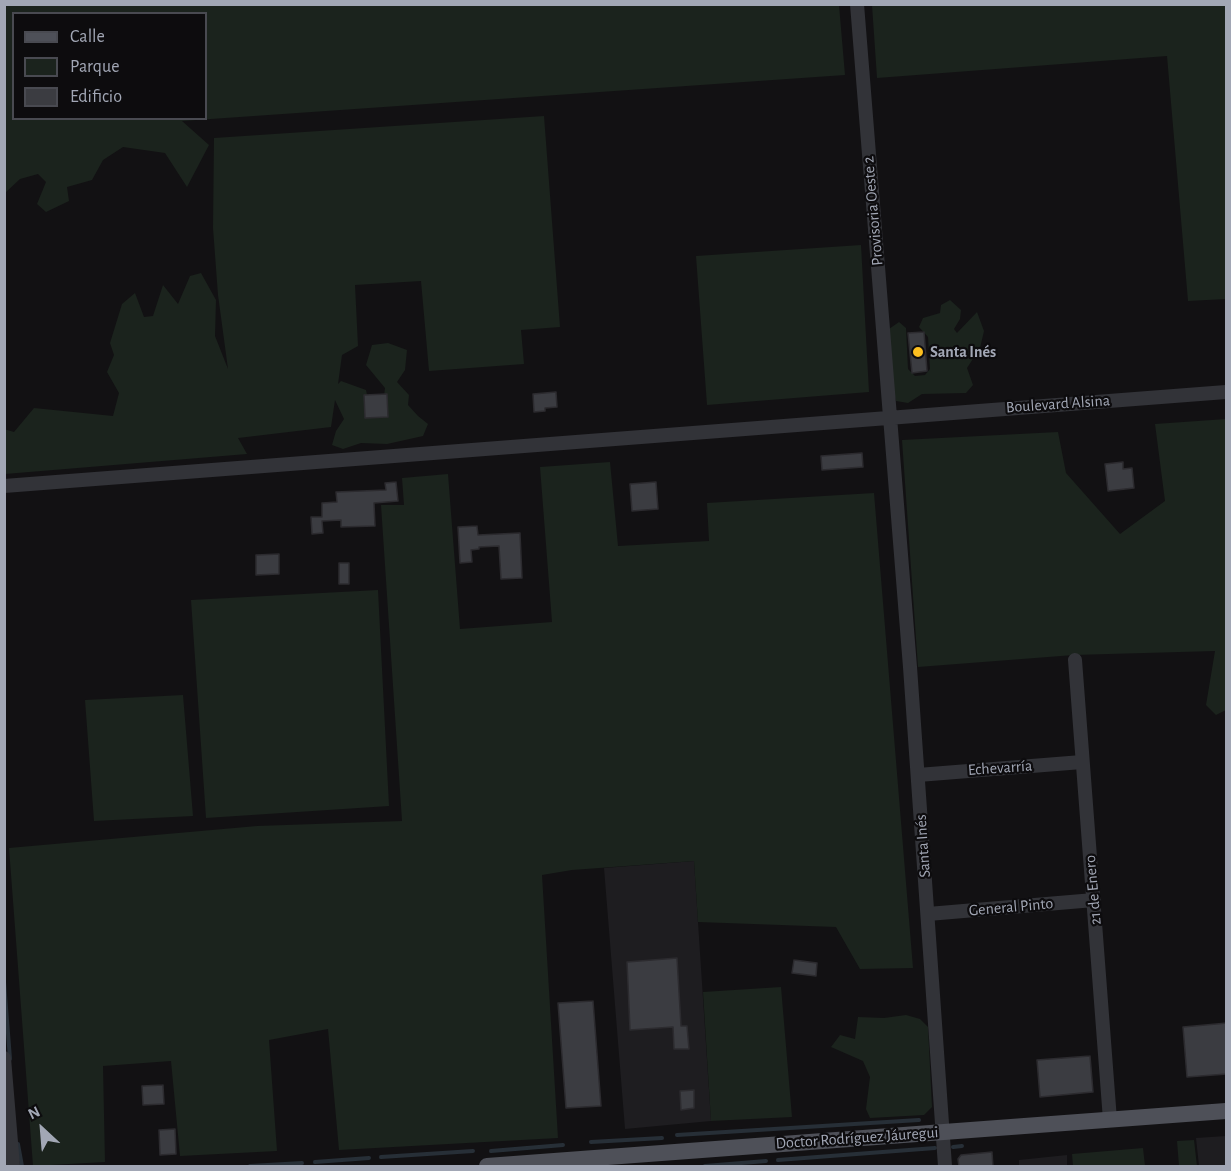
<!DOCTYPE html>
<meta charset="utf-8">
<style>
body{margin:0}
#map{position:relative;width:1231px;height:1171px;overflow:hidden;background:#121113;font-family:"Alegreya Sans",sans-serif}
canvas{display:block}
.frame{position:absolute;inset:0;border:6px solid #a2a7b5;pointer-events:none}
.legend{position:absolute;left:12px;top:12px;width:195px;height:108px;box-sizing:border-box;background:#0d0c0e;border:2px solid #494a51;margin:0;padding:8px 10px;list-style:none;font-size:18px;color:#a2a7b5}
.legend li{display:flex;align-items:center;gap:12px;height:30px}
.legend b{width:30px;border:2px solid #494a51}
.north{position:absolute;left:12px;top:1099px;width:60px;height:60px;-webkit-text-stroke:4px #0d0c0e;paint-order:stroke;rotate:334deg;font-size:16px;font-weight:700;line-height:24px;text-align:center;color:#a2a7b5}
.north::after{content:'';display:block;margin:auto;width:21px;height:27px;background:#a2a7b5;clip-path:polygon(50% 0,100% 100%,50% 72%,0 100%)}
</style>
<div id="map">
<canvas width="1231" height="1171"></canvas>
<div class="frame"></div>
<ul class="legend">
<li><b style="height:8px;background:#4e5058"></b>Calle</li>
<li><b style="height:16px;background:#1b231d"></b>Parque</li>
<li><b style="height:16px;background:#3b3c41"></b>Edificio</li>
</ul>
<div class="north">N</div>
</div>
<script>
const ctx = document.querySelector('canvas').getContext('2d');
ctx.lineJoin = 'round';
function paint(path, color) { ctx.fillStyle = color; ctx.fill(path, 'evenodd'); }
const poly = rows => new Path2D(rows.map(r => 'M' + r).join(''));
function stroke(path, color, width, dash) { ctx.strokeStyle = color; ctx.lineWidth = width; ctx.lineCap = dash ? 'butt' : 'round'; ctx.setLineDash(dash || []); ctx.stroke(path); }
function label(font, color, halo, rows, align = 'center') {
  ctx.font = font + ' "Alegreya Sans",sans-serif'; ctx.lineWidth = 4.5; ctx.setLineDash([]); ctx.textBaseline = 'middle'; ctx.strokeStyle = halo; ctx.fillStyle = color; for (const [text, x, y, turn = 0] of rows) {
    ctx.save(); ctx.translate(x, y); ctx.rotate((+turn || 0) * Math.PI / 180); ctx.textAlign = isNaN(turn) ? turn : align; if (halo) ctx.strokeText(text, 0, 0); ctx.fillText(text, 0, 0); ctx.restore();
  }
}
const built = poly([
 [694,861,711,1121,625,1129,604,868],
 [1226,1136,1226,1166,1199,1166,1196,1138],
 [1067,1155,1067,1166,1019,1166,1019,1160]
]);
const green = poly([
 [5,4,839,5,845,75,182,121,209,145,187,187,165,153,123,147,103,160,92,180,67,187,69,201,46,212,37,204,46,182,38,174,20,179,5,193],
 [14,14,206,14,206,118,14,118],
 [872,5,1226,5,1226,299,1188,301,1167,56,877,78],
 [544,116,560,327,521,330,524,364,429,371,421,281,355,285,358,346,342,355,338,384,341,381,366,390,372,418,383,418,384,396,385,388,366,365,372,345,388,343,407,350,405,370,397,382,409,395,408,405,418,416,428,424,423,436,387,444,361,443,343,449,332,445,336,431,344,419,335,400,331,427,238,438,247,454,5,474,4,429,14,432,34,408,113,416,119,393,107,372,114,355,110,343,122,304,135,293,144,317,153,316,163,285,178,304,190,276,201,273,216,300,215,336,228,369,218,295,213,228,214,138],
 [861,245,869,392,707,405,696,256],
 [950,300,961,310,960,319,954,329,957,333,977,312,984,331,980,348,967,368,973,385,966,393,922,394,908,403,896,401,892,385,889,329,899,322,906,328,908,369,915,376,925,375,930,369,928,337,919,327,923,318,940,313,941,305],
 [1226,419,1226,710,1216,715,1206,705,1215,651,1074,655,918,667,902,440,1058,432,1066,473,1120,534,1165,501,1155,424],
 [610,462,618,546,709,541,707,503,874,493,913,968,860,969,836,927,698,922,694,861,572,870,542,875,558,1138,339,1150,328,1029,269,1040,277,1151,180,1156,171,1061,103,1066,105,1162,33,1166,9,848,257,826,402,821,381,505,404,505,402,478,448,474,460,629,552,622,540,467],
 [378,590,389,806,206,818,191,600],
 [183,695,193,816,94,821,85,700],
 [781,987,792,1117,711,1121,703,992],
 [906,1015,920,1019,928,1027,932,1107,924,1115,870,1118,866,1109,870,1077,863,1061,831,1047,840,1035,855,1039,858,1017,884,1018],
 [1194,1140,1197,1166,1179,1166,1177,1141],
 [1143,1148,1145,1166,1073,1166,1072,1154]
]);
const stream = poly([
 [4,982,10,1059],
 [677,1135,919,1120],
 [591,1142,662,1138],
 [18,1144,22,1166],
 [953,1147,962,1146],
 [491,1151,563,1145],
 [381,1157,473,1151],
 [778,1160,935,1148],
 [315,1162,369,1158],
 [250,1166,302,1163],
 [705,1166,766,1161]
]);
const building = poly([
 [924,332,927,371,912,373,908,333,924,332],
 [556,392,557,407,545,408,545,411,534,412,533,394,556,392],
 [387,394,388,417,365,418,364,395,387,394],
 [862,453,863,467,822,470,821,456,862,453],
 [1123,462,1123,469,1132,468,1134,488,1108,491,1105,464,1123,462],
 [396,482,398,501,374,503,375,526,341,527,341,520,322,521,323,533,312,534,311,517,322,517,322,503,337,502,336,492,386,490,385,483,396,482],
 [656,482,658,509,632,511,630,484,656,482],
 [477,526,478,535,520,533,522,578,501,579,499,546,479,547,479,549,471,550,472,562,460,563,458,527,477,526],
 [279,554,279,574,256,575,256,555,279,554],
 [339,563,349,563,349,584,339,584,339,563],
 [677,958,681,1026,687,1026,689,1049,674,1049,673,1027,630,1030,627,962,677,958],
 [794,960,817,963,816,976,792,973,794,960],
 [593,1001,601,1106,566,1108,558,1003,593,1001],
 [1227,1023,1227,1074,1187,1077,1183,1027,1227,1023],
 [1090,1056,1093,1092,1040,1097,1037,1060,1090,1056],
 [163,1085,164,1104,143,1105,142,1086,163,1085],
 [694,1090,694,1108,681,1110,680,1091,694,1090],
 [175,1129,176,1154,160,1155,159,1130,175,1129],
 [992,1152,993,1167,959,1167,958,1159,961,1155,992,1152]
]);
const minor = poly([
 [857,4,910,667,945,1166],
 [4,486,1226,392],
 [1075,660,1110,1120],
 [918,775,1082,762],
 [928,914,1094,900],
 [4,1058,13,1166]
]);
const major = poly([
 [487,1166,1226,1111]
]);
const markers = [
 [918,352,6,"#fcbf20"]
];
const streetNames = [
 ["Provisoria Oeste 2",873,211,-95],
 ["Boulevard Alsina",1058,404,-4],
 ["Echevarría",1000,768,-4],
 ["Santa Inés",923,846,-94],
 ["21 de Enero",1093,890,-95],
 ["General Pinto",1011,907,-5],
 ["Doctor Rodríguez Jáuregui",857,1138,-4]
];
const poiNames = [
 ["Santa Inés",930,352]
];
paint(built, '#1e1d20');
paint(green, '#1b231d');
stroke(stream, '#272f37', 4);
paint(building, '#3b3c41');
stroke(building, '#2c2b2f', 1.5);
stroke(minor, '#323338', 14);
stroke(major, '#4e5058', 16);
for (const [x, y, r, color] of markers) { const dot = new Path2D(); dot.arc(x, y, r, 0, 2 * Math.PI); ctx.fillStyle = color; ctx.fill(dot); stroke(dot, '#0d0c0e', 2); }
label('16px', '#a2a7b5', '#0d0c0e', streetNames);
label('bold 16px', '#a2a7b5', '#0d0c0e', poiNames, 'left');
</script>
